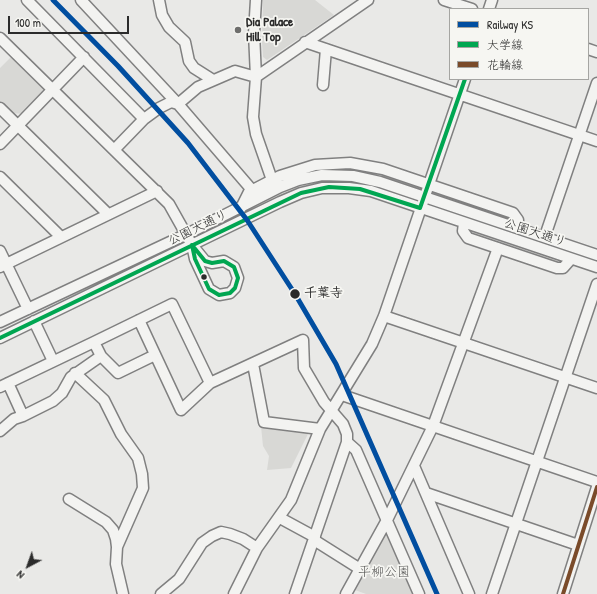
<!DOCTYPE html>
<meta charset="utf-8">
<style>
body{margin:0}
#map{position:relative;width:597px;height:594px;overflow:hidden;background:#e9e9e7;font-family:"Patrick Hand","Klee One",sans-serif}
canvas{display:block}
.legend{position:absolute;left:449px;top:8px;width:140px;height:72px;box-sizing:border-box;background:#f6f6f2;border:1px solid #a5a5a2;margin:0;padding:5px 7px;list-style:none;font-size:12px;color:#2b2b2b}
.legend li{display:flex;align-items:center;gap:8px;height:20px}
.legend b{width:20px;border:1px solid #a5a5a2}
.north{position:absolute;left:8px;top:546px;width:40px;height:40px;-webkit-text-stroke:3px #f6f6f2;paint-order:stroke;rotate:221deg;font-size:11px;font-weight:700;line-height:16px;text-align:center;color:#2b2b2b}
.north::after{content:'';display:block;margin:auto;width:14px;height:18px;background:#2b2b2b;clip-path:polygon(50% 0,100% 100%,50% 72%,0 100%)}
.scale{position:absolute;left:8px;top:16px;width:121px;height:18px;box-sizing:border-box;border:2px solid #2b2b2b;border-top:0;padding-left:5px;font-size:12px;line-height:14px;white-space:nowrap;color:#2b2b2b;-webkit-text-stroke:3px #f6f6f2;paint-order:stroke}
</style>
<div id="map">
<canvas width="597" height="594"></canvas>
<ul class="legend">
<li><b style="height:5px;background:#014ea0"></b>Railway KS</li>
<li><b style="height:5px;background:#00a651"></b>大学線</li>
<li><b style="height:5px;background:#7a4b2a"></b>花輪線</li>
</ul>
<div class="north">N</div>
<div class="scale">100 m</div>
</div>
<script>
const ctx = document.querySelector('canvas').getContext('2d');
ctx.lineJoin = 'round';
function paint(path, color) { ctx.fillStyle = color; ctx.fill(path, 'evenodd'); }
const poly = rows => new Path2D(rows.map(r => 'M' + r).join(''));
function stroke(path, color, width, dash) { ctx.strokeStyle = color; ctx.lineWidth = width; ctx.lineCap = dash ? 'butt' : 'round'; ctx.setLineDash(dash || []); ctx.stroke(path); }
function label(font, color, halo, rows, align = 'center') {
  ctx.font = font + ' "Patrick Hand","Klee One",sans-serif'; ctx.lineWidth = 3.5; ctx.setLineDash([]); ctx.textBaseline = 'middle'; ctx.strokeStyle = halo; ctx.fillStyle = color; for (const [text, x, y, turn = 0] of rows) {
    ctx.save(); ctx.translate(x, y); ctx.rotate((+turn || 0) * Math.PI / 180); ctx.textAlign = isNaN(turn) ? turn : align; if (halo) ctx.strokeText(text, 0, 0); ctx.fillText(text, 0, 0); ctx.restore();
  }
}
const green = poly([
 [263,0,315,0,334,15,267,60,263,57,262,42],
 [12,56,46,88,45,91,24,114,11,113,0,102,0,68],
 [326,166,364,168,416,184,408,184,360,171,338,169,318,171,254,193,275,182],
 [334,178,378,187,399,195,369,186,327,182,297,189,226,223,223,223,222,221,281,192,307,182],
 [439,192,514,217,515,222,450,200],
 [470,229,563,261,558,264,472,235],
 [261,426,309,432,291,468,267,470,269,456,263,446],
 [384,533,389,533,415,594,366,594,355,590,354,586]
]);
const minor = poly([
 [27,0,144,119],
 [81,0,178,104,252,190],
 [159,0,162,15,169,27,185,42,189,61,194,68,213,80],
 [256,0,254,33,256,77,253,117,256,134,272,180],
 [444,0,472,9],
 [489,9,492,0],
 [0,38,169,204,192,245,205,261,212,263,224,261,234,267,238,278,235,288,230,293,219,295,209,289,195,259,192,245],
 [305,42,597,141],
 [588,49,597,52],
 [323,85,326,49],
 [0,108,108,214],
 [0,144,84,57],
 [114,150,144,119,159,108,171,102,178,104,198,87,235,71,256,77,368,0],
 [0,177,61,237],
 [241,208,249,192,280,176,315,165,350,163,383,169,513,213,518,220,518,227],
 [464,223,463,231,468,238,557,268,563,268,571,259],
 [545,236,597,83],
 [0,251,28,309],
 [0,267,157,191],
 [384,316,597,388],
 [139,320,181,410,210,383,303,340,304,368,324,402,343,424,347,434,347,442,295,594],
 [34,321,53,361],
 [0,322,187,234,280,187,298,180,322,175,353,176,380,182,597,255],
 [0,338,280,202,301,193,322,188,349,188,371,191,597,267],
 [101,356,118,373,155,355],
 [253,364,264,422,320,429],
 [75,373,104,400,121,434,138,458,142,474,143,488,117,547,116,564,123,594],
 [8,383,23,416],
 [0,387,94,342],
 [342,395,597,482],
 [0,431,14,419,23,416,53,401,62,393,71,377,101,356,94,342,172,304,210,383],
 [347,442,356,450,419,594],
 [414,466,469,594],
 [426,493,578,545],
 [69,499,106,522,113,530,116,539,117,547],
 [280,518,315,537],
 [314,540,360,569],
 [161,594,179,579,202,543,212,536,221,532,230,534,243,539,257,548],
 [234,594,257,548,291,500,320,429,372,344,384,316,465,79],
 [346,594,387,520,433,426,498,248],
 [492,594,597,284],
 [563,594,597,487]
]);
const bus1 = poly([
 [192,245,205,261,212,263,224,261,234,267,238,278,235,288,230,293,219,295,209,289,195,259,192,245],
 [0,338,301,193,329,187,360,189,420,208,465,79]
]);
const bus2 = poly([
 [563,594,597,487]
]);
const rail1 = poly([
 [53,0,118,66,188,143,247,220,295,294,336,364,437,594]
]);
const markers = [
 [238,30,4,"#6e6e6d"],
 [204,277,3.5,"#2b2b2b"],
 [295,294,5.5,"#2b2b2b"]
];
const poiNames = [
 ["Dia Palace",246,23],
 ["Hill Top",246,38]
];
const streetNames = [
 ["公園大通り",198,228,-26],
 ["公園大通り",535,233,18]
];
const stopNames = [
 ["千葉寺",304,294]
];
const parkNames = [
 ["平柳公園",384,573]
];
paint(green, '#d8d8d5');
stroke(minor, '#808080', 13);
stroke(minor, '#f3f3f1', 10);
stroke(bus1, '#00a651', 4);
stroke(bus2, '#7a4b2a', 4);
stroke(rail1, '#014ea0', 5);
for (const [x, y, r, color] of markers) { const dot = new Path2D(); dot.arc(x, y, r, 0, 2 * Math.PI); ctx.fillStyle = color; ctx.fill(dot); stroke(dot, '#f6f6f2', 1.5); }
label('bold 13px', '#2b2b2b', '#f6f6f2', poiNames, 'left');
label('13px', '#2b2b2b', '#f6f6f2', streetNames);
label('bold 13px', '#2b2b2b', '#f6f6f2', stopNames, 'left');
label('13px', '#535352', '#f6f6f2', parkNames);
</script>
